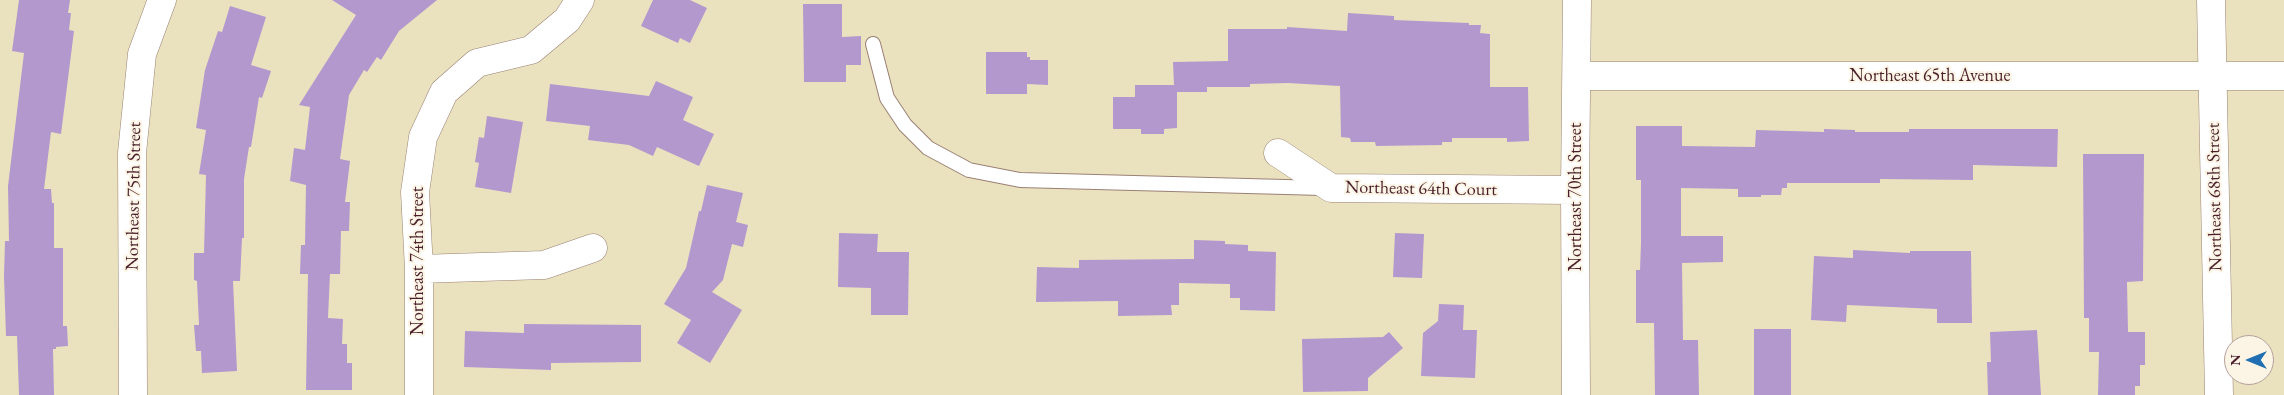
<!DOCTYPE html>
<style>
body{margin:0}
#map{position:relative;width:2284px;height:395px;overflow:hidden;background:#eae2bf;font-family:"EB Garamond",serif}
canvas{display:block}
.north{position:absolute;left:2224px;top:335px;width:50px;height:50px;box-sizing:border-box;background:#fcf5e5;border:1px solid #b59f9b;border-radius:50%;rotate:270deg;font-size:14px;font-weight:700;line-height:20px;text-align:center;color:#4a1f2b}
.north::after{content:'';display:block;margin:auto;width:18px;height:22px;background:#1f6fb2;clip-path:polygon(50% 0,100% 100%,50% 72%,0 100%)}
</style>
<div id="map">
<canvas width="2284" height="395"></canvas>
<div class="north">N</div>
</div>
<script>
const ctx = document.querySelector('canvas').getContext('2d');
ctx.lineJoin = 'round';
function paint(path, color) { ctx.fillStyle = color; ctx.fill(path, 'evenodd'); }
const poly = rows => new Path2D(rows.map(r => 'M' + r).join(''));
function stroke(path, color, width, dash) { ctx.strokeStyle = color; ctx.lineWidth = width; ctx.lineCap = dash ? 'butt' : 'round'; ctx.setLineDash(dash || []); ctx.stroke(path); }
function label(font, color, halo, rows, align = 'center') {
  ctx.font = font + ' "EB Garamond",serif'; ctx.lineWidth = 4; ctx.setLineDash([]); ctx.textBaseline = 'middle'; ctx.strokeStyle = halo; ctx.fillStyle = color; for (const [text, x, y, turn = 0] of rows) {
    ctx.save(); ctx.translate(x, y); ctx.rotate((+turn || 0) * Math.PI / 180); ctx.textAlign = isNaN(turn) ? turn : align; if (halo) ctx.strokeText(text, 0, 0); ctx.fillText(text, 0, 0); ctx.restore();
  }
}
const building = poly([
 [19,0,70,0,68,13,71,13,69,30,74,31,61,134,51,132,44,189,51,189,52,203,54,203,54,248,63,248,63,326,67,326,68,346,56,347,56,349,53,349,54,395,19,395,17,336,6,336,4,276,5,241,9,241,8,186,24,53,12,51],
 [332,0,437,0,399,31,381,60,377,57,367,72,364,70,349,95,340,159,350,161,345,202,350,202,349,231,341,231,340,274,330,274,328,318,343,319,342,344,347,344,347,363,352,363,352,390,306,390,308,274,300,274,301,245,305,245,306,185,290,181,294,148,305,150,310,107,299,105,356,15],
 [653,0,690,0,707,8,690,43,680,38,678,43,641,26],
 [803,4,842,4,842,37,861,36,861,65,846,65,846,82,804,82],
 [230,6,266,17,251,65,271,71,262,98,259,97,251,147,249,147,244,179,244,238,242,238,240,281,233,281,237,371,202,373,201,351,196,351,194,325,199,325,197,281,194,280,194,253,204,253,206,175,199,174,206,130,196,128,205,70,218,31,222,32],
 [1348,13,1394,16,1394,20,1469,23,1469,25,1481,25,1480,33,1490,34,1490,87,1528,87,1529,141,1507,142,1507,138,1452,138,1452,142,1442,142,1442,145,1376,146,1375,142,1351,142,1350,138,1341,137,1340,86,1288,83,1250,84,1250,87,1207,87,1207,92,1177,92,1177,128,1164,129,1164,134,1141,134,1141,129,1113,129,1113,97,1135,97,1135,85,1174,85,1173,62,1228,61,1228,29,1287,29,1287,27,1347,31],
 [986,52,1027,52,1027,57,1030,57,1030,60,1048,60,1048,85,1027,84,1027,94,986,94],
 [656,81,693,97,683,120,714,134,699,166,657,147,653,156,629,145,588,140,590,126,546,121,550,84,649,96],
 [487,116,523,122,511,193,475,187,479,163,475,162,479,137,484,138],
 [1636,126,1682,126,1682,146,1755,147,1756,130,1824,132,1824,129,1855,130,1855,132,1909,132,1909,129,2058,129,2057,167,1973,165,1973,180,1880,179,1880,183,1787,183,1787,188,1782,188,1781,195,1761,195,1761,197,1738,197,1738,189,1681,188,1681,236,1723,236,1723,262,1682,263,1683,340,1698,340,1699,395,1655,395,1654,323,1636,323,1636,270,1640,270,1641,243,1641,180,1636,180],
 [2083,154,2144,154,2143,281,2127,282,2128,332,2145,332,2145,365,2140,365,2140,386,2135,386,2135,395,2098,395,2099,352,2089,352,2089,318,2084,318],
 [707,185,743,193,736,222,748,225,743,247,732,244,723,280,712,292,742,310,710,363,677,343,691,320,664,304,686,268,699,211,701,211],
 [839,233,878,234,877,252,909,252,908,315,871,315,871,288,838,287],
 [1395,233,1424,234,1422,278,1393,277],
 [1194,240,1225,241,1225,244,1248,245,1248,251,1276,252,1275,311,1240,310,1240,298,1230,298,1230,284,1179,283,1179,305,1171,305,1172,315,1118,316,1118,301,1036,302,1037,267,1079,268,1079,260,1194,259],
 [1853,250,1910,253,1910,251,1971,251,1972,323,1937,323,1937,309,1847,305,1846,322,1811,320,1814,256,1853,258],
 [1439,304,1464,305,1463,330,1477,330,1475,378,1421,376,1423,333,1438,321],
 [524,324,641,325,641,362,551,363,551,370,464,367,465,331,524,333],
 [1754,329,1791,329,1791,395,1754,395],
 [2037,330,2041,395,1988,395,1987,362,1991,362,1990,332],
 [1389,332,1403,348,1368,378,1368,391,1303,392,1302,339,1383,337]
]);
const service = poly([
 [873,44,887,98,905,125,928,148,969,170,1020,180,1323,188]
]);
const minor = poly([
 [2211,0,2219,395],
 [1577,76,2284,76],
 [1278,153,1331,188,1575,190],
 [419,269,544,265,593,248],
 [133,395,132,153,142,54,162,0],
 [419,395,419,269,415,192,423,137,444,92,477,63,531,50,567,20,580,0],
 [1576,395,1575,190,1577,0]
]);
const streetNames = [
 ["Northeast 65th Avenue",1930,76],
 ["Northeast 64th Court",1421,189,1],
 ["Northeast 75th Street",134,196,-89],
 ["Northeast 70th Street",1576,197,-90],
 ["Northeast 68th Street",2215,197,-91],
 ["Northeast 74th Street",418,261,-90]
];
paint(building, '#b398ce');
stroke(service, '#9a8075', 16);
stroke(minor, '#9a8075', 29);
stroke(service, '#fff', 14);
stroke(minor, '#fff', 28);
label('18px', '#4a1f2b', '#fcf5e5', streetNames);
</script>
